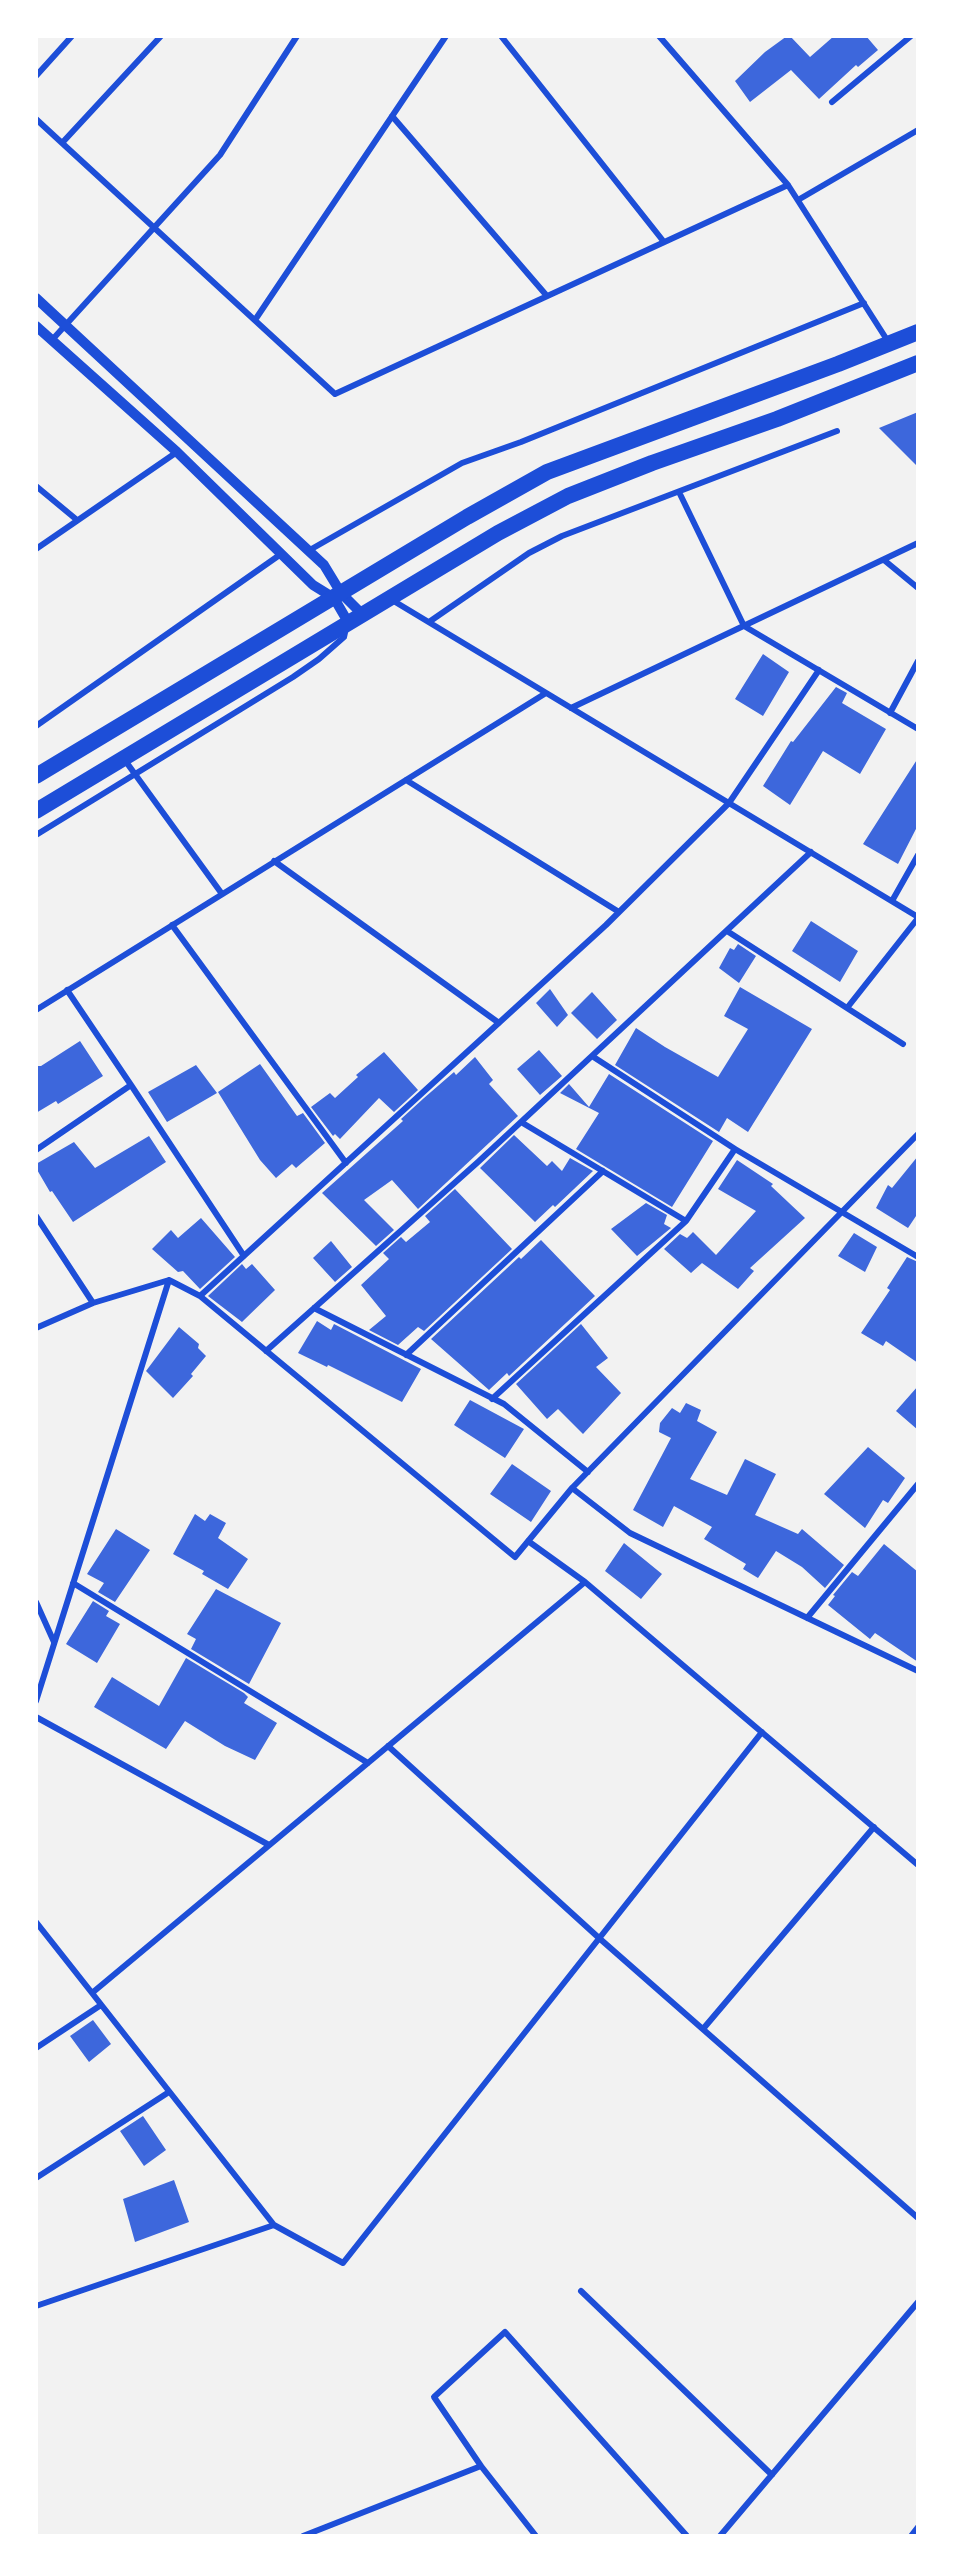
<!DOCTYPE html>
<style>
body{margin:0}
#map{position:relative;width:954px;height:2572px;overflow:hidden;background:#f2f2f2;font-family:Overpass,sans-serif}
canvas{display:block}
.frame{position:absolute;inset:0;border:38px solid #fff;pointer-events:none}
</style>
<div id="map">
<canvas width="954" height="2572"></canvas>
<div class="frame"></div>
</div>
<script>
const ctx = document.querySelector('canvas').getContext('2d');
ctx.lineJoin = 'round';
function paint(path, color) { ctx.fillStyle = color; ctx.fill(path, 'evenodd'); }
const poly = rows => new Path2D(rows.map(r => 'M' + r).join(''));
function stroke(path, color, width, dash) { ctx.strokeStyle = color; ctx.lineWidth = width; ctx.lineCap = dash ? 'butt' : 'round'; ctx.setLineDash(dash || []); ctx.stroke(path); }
const building = poly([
 [787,36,790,36,810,57,834,36,866,36,878,50,858,67,856,65,819,99,791,70,750,102,735,81,765,52],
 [918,412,918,467,879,428],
 [763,654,789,672,763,716,735,699],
 [836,687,847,693,842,703,886,729,860,774,823,751,790,805,763,786,791,741,793,742],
 [918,758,918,825,898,864,863,844],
 [811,921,858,951,840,982,792,951],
 [738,944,756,956,739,983,719,968,730,948,734,950],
 [740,987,812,1029,748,1132,727,1118,719,1132,615,1065,636,1028,665,1047,718,1077,748,1029,724,1016],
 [550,989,568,1015,557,1027,536,1003],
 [592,992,617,1020,597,1039,571,1013],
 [80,1041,103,1076,58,1104,56,1101,36,1113,36,1066,41,1066],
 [539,1050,562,1076,540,1095,517,1069],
 [384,1052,418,1090,394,1112,379,1098,340,1139,335,1134,333,1136,311,1107,330,1093,335,1098,358,1077,356,1075],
 [475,1057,493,1080,489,1084,518,1116,418,1209,392,1180,364,1200,394,1230,376,1246,322,1193,403,1121,401,1119,424,1098,454,1072,456,1075],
 [260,1064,297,1116,303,1113,325,1143,296,1168,292,1164,276,1178,260,1160,218,1092],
 [196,1065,217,1093,167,1122,148,1092],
 [609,1074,713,1141,672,1207,576,1149,599,1113,560,1093,569,1084,589,1107],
 [514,1135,547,1166,552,1161,562,1171,570,1158,593,1171,555,1207,553,1205,535,1222,480,1168],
 [149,1136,166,1162,73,1222,52,1191,50,1192,36,1168,36,1164,74,1142,95,1168],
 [918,1156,918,1213,908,1228,876,1208,888,1185,892,1188],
 [737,1160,773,1184,771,1186,805,1218,750,1268,754,1271,738,1289,702,1263,691,1273,664,1249,680,1234,687,1238,693,1232,716,1255,756,1211,718,1189],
 [455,1189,512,1249,424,1331,418,1327,398,1345,369,1330,386,1316,361,1285,389,1259,383,1253,401,1237,406,1242,430,1222,425,1216],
 [646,1203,667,1215,664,1224,671,1228,637,1256,611,1229],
 [201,1218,235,1257,200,1289,183,1271,178,1272,152,1249,171,1230,178,1238],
 [854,1233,877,1247,865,1272,838,1256],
 [541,1240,595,1296,509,1376,507,1373,489,1390,431,1339,519,1257,521,1259],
 [331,1241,352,1267,335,1282,313,1258],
 [907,1257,918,1262,918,1363,886,1341,883,1346,861,1333,890,1290,887,1288],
 [242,1264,246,1269,252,1264,275,1290,242,1322,208,1296],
 [317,1321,331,1330,334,1324,421,1369,402,1402,328,1365,327,1367,298,1353],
 [581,1324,608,1358,596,1367,621,1393,583,1434,558,1409,547,1419,516,1384],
 [179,1327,199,1344,198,1348,206,1356,191,1374,193,1376,173,1398,146,1371],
 [918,1386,918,1430,896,1411],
 [470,1400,524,1429,505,1458,454,1425],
 [686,1403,701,1410,697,1421,717,1432,690,1479,727,1495,745,1459,776,1474,755,1515,798,1534,802,1529,844,1565,825,1588,802,1567,776,1551,758,1578,743,1569,746,1564,704,1539,712,1527,674,1506,663,1527,633,1510,671,1438,659,1432,660,1423,672,1408,680,1413],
 [868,1447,905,1478,888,1503,883,1500,865,1528,824,1494],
 [512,1464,551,1491,531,1522,490,1494],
 [195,1514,205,1521,210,1514,226,1523,218,1538,248,1559,228,1589,202,1574,204,1571,173,1554],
 [116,1529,150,1550,115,1602,98,1592,104,1583,87,1574],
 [624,1543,662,1574,641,1599,605,1571],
 [884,1544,918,1572,918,1662,875,1633,870,1639,828,1605,835,1596,833,1595,852,1572,858,1576],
 [216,1589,281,1623,249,1684,191,1649,196,1639,187,1634],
 [93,1601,109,1611,106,1616,120,1624,97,1663,66,1644],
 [186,1658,244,1693,248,1697,244,1703,277,1723,255,1760,225,1746,185,1721,166,1749,94,1707,112,1677,159,1706],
 [93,2020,111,2044,89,2062,70,2036],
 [143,2116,166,2150,144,2166,120,2131],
 [174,2180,189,2222,135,2242,123,2199]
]);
const minor = poly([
 [501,36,664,242],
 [659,36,788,185],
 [36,76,72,36],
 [832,102,911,36],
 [392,116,547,296],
 [36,119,62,143,161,36],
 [62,143,335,394,788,185,889,343],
 [798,200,918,130],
 [255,320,446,36],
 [52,340,220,155,297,36],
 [36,486,77,520],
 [679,492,744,626,918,729],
 [36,549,177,452],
 [308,551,462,463,521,442,864,303],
 [884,560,918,588],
 [392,600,918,917],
 [429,622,529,553,562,536,837,431],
 [571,708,918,543],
 [890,713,918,661],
 [36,726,281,554],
 [124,759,222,894],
 [406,780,619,912],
 [36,835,293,677,319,659,344,637,346,628],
 [274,861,499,1023],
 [892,901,918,855],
 [172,925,346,1163],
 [727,931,903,1044],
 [67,990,131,1085],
 [847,1008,918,918],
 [36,1010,546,693],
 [592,1056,735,1149,918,1257],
 [918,1134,572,1488,630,1533,918,1671],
 [36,1150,131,1085,244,1256],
 [36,1216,93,1303,169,1280],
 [686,1221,735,1149],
 [200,1296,606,925,729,803,819,670],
 [314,1308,504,1404,588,1472],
 [36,1328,93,1303],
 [266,1351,478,1162,811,852],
 [406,1355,603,1171],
 [492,1399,686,1221,521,1122],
 [585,1582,918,1865],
 [73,1583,368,1763],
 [36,1602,54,1642],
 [807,1618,918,1484],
 [36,1701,169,1280,200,1296,515,1557,572,1488],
 [36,1717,269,1845],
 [388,1746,599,1938,918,2218],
 [36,1922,92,1993,585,1582,528,1541],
 [703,2029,874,1827],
 [36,2048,101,2005],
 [36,2178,169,2092],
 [274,2225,343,2263,762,1732],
 [581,2291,772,2475],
 [36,2306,274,2225,92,1993],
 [481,2466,536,2536],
 [303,2536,481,2466,434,2397,505,2332,687,2536],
 [720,2536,918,2302],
 [911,2536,918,2527]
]);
const tertiary = poly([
 [36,298,324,565,341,593,362,614],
 [36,326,177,452,313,585,334,598,348,622]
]);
const trunk = poly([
 [36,776,467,517,547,472,838,364,918,332],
 [36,811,498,533,568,496,652,463,777,419,918,363]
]);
paint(building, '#3d67dc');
stroke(minor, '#1d4ed8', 6);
stroke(tertiary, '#1d4ed8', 10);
stroke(trunk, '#1d4ed8', 16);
</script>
